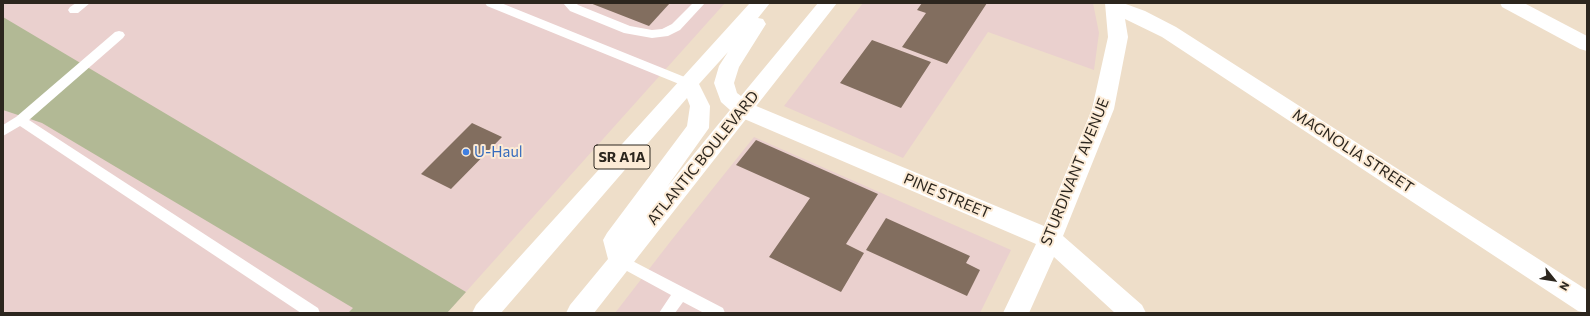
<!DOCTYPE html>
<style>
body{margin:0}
#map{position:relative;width:1590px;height:316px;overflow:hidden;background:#eedec9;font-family:Commissioner,sans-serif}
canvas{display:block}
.frame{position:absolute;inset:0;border:4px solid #2c261e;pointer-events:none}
.north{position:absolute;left:1534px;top:260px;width:40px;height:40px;-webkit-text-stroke:3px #fcebd6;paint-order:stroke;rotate:120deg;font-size:11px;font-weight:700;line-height:16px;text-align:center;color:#2c261e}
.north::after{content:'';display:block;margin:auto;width:14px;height:18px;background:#2c261e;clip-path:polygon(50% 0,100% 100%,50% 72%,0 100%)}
</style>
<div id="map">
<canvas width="1590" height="316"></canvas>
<div class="frame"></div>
<div class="north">N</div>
</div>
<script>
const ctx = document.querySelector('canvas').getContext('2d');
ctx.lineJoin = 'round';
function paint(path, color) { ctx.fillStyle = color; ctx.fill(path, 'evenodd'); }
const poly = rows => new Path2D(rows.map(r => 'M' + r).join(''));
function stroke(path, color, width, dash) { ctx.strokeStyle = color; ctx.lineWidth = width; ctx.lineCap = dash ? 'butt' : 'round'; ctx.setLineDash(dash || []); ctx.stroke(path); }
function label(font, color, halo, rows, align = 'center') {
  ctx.font = font + ' Commissioner,sans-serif'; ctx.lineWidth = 4; ctx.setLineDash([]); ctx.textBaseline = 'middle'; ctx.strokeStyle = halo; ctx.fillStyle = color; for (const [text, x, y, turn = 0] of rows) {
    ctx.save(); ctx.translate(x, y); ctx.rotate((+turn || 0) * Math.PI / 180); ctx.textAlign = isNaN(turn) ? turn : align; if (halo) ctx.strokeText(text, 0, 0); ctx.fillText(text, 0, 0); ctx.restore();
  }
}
const commercial = poly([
 [3,3,725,3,447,313,3,313],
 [863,3,1093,3,1099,33,1094,70,988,32,903,158,784,106],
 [754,137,1011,250,980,313,615,313,670,242]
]);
const green = poly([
 [3,17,466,292,447,313,348,313,353,308,42,123,3,110]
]);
const building = poly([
 [590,3,670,3,649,26],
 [922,3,987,3,947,64,902,47,926,13,917,10],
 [872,40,931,62,901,108,840,83],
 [472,123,502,137,451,189,421,174],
 [756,140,878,194,846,244,864,253,841,292,769,257,810,198,736,165],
 [886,218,970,256,966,263,980,270,967,296,866,250]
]);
const service = poly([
 [76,3,90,3,78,13,70,13,68,10,70,7,76,3],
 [485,3,501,3,692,80,694,83,692,86,688,87,684,86,487,6,485,3],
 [563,3,576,3,578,5,630,26,652,30,662,29,672,24,693,3,705,3,680,30,668,36,652,38,624,33,570,11,563,3],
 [119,31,123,32,125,35,123,38,29,120,318,308,320,313,301,313,20,126,3,136,3,125,16,117,115,32,119,31],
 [621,255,723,308,725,313,704,313,683,302,675,313,659,313,671,295,616,265,614,261,616,257,621,255]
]);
const minor = poly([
 [1105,3,1123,3,1145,11,1176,27,1587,290,1587,313,1578,311,1162,37,1125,19,1128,37,1114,109,1063,236,1142,305,1146,313,1115,313,1054,257,1029,313,1003,313,1036,244,735,115,731,109,735,103,742,101,749,103,1044,226,1092,109,1108,37,1105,3]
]);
const tertiary = poly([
 [1500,3,1524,3,1587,36,1587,51,1580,49,1502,7,1500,3]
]);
const trunk = poly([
 [750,3,770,3,758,18,763,19,766,24,739,67,734,83,737,93,741,96,818,3,837,3,594,313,566,313,570,305,608,259,603,240,607,233,687,126,690,106,687,98,501,313,472,313,476,305,750,3],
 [728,52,719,66,714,83,721,102,730,110,667,187,709,128,710,106,699,84,728,52]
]);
const markers = [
 [466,152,4,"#3f7fe0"]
];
const shields = [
 [622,157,56]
];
const shieldNames = [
 ["SR A1A",622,157]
];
const streetNames = [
 ["MAGNOLIA STREET",1353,151,33],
 ["ATLANTIC BOULEVARD",703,158,-51],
 ["STURDIVANT AVENUE",1075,172,-68],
 ["PINE STREET",947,196,23]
];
const shopNames = [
 ["U-Haul",474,152]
];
paint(commercial, '#ead0ce');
paint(green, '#b2b995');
paint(building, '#826e5f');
paint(service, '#fff');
paint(minor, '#fff');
paint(tertiary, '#fff');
paint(trunk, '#fff');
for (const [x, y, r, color] of markers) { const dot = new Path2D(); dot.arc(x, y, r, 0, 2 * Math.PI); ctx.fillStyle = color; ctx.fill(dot); stroke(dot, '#fcebd6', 1.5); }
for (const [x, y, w] of shields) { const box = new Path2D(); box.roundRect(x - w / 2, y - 12, w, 24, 3); ctx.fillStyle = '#fcebd6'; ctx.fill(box); stroke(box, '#2c261e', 1); }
label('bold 14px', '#2c261e', null, shieldNames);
label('15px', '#2c261e', '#fcebd6', streetNames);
label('15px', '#366cbe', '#fcebd6', shopNames, 'left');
</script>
